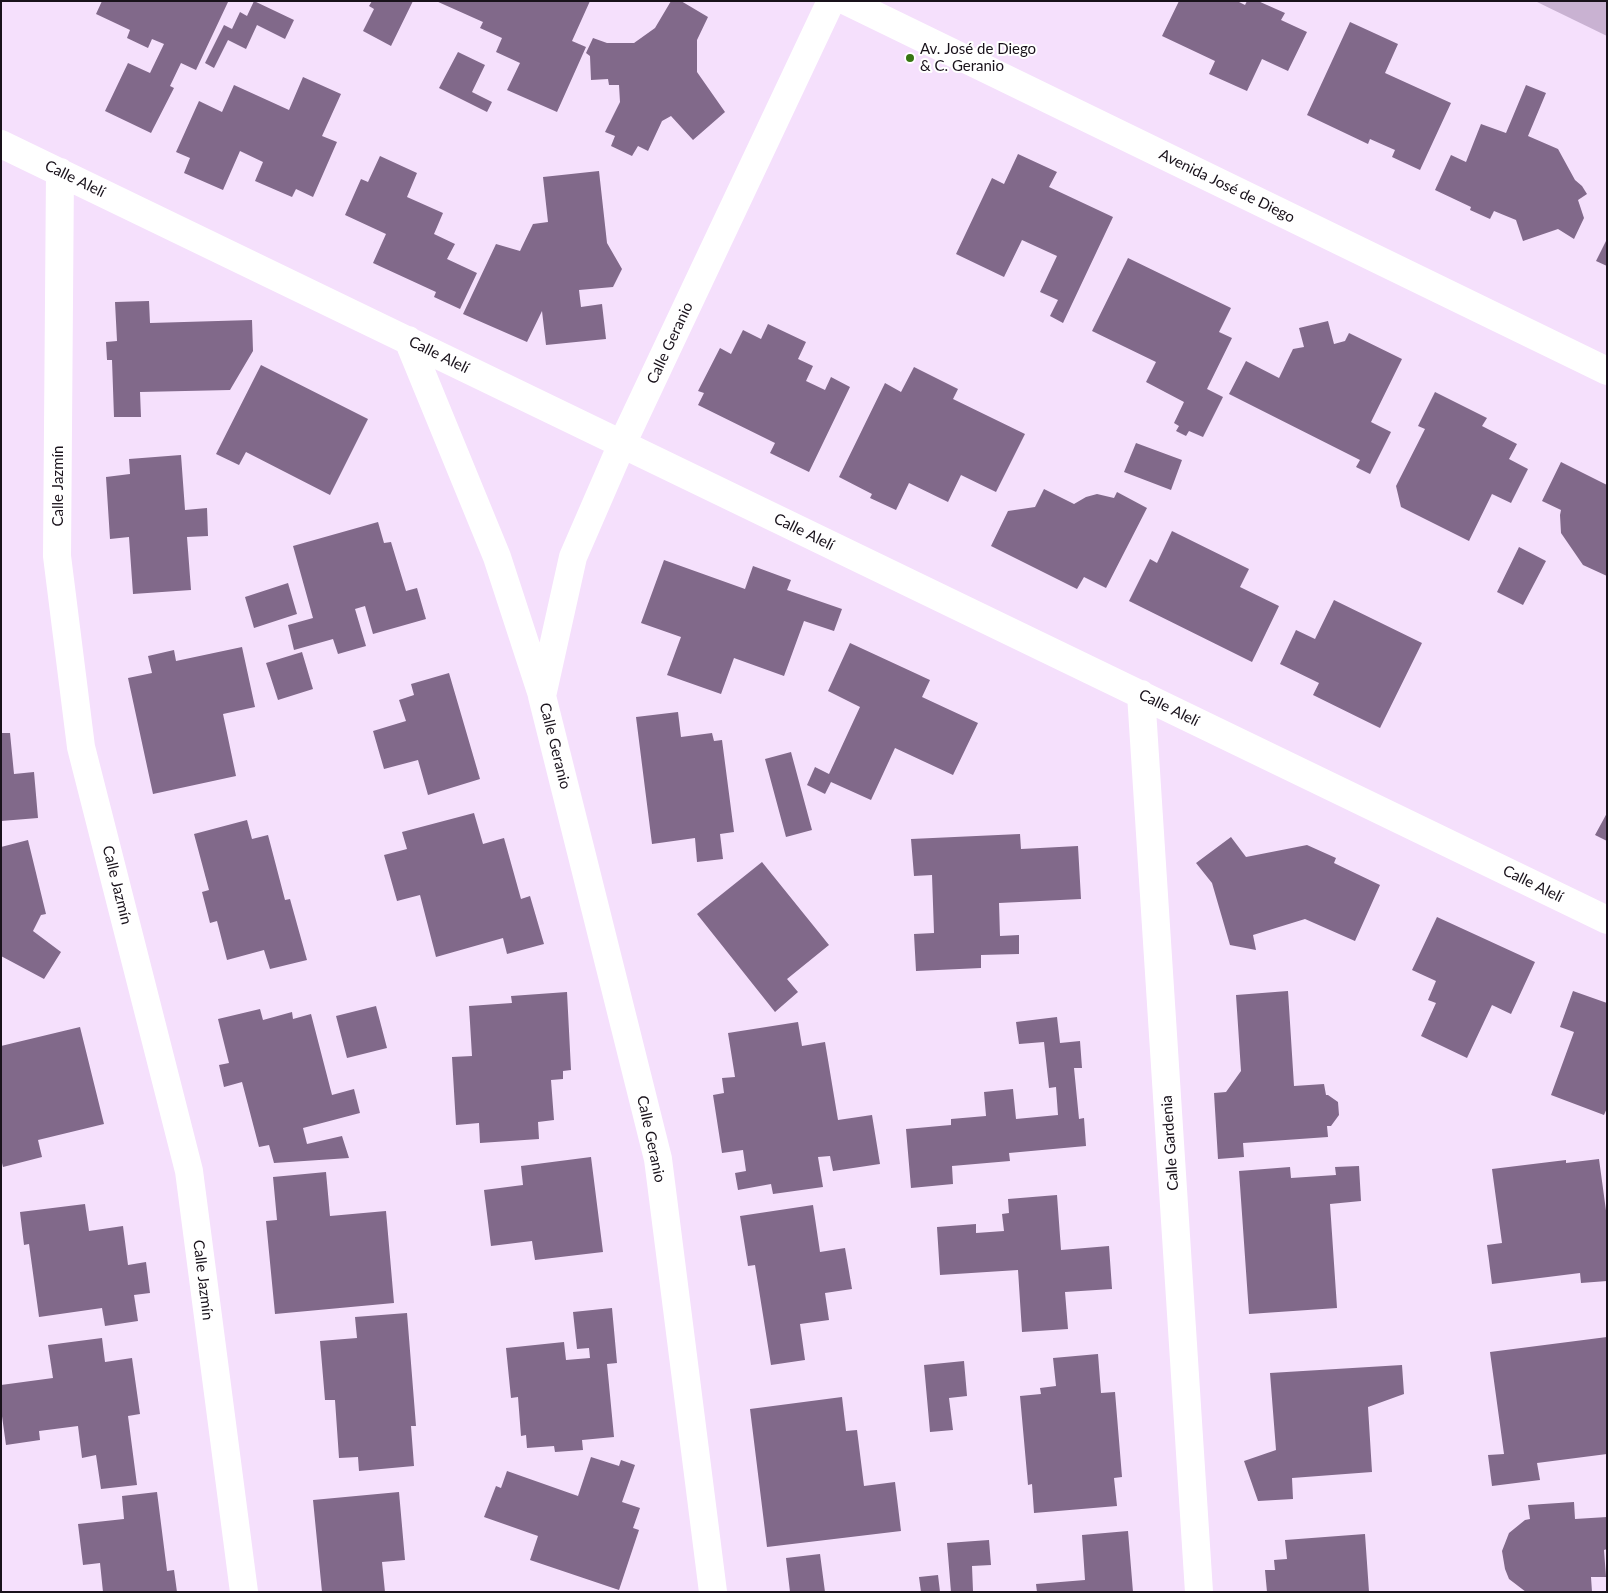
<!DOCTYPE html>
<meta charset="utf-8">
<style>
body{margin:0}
#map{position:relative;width:1608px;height:1593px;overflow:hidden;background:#f5e0fc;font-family:Lato,sans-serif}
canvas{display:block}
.frame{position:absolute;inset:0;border:2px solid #19121b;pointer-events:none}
</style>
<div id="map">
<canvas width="1608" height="1593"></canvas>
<div class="frame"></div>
</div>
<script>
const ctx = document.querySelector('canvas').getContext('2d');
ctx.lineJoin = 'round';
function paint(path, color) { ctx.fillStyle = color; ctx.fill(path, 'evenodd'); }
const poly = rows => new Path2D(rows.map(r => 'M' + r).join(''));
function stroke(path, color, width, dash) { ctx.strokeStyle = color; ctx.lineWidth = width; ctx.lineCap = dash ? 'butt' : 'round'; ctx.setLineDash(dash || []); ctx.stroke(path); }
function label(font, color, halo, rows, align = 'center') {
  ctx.font = font + ' Lato,sans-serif'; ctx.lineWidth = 4; ctx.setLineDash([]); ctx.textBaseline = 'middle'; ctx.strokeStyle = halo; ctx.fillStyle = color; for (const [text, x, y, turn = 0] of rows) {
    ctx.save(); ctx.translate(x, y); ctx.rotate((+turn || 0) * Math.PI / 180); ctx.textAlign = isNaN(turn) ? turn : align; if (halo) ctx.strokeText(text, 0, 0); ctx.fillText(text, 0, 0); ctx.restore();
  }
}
const green = poly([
 [1535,1,1607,1,1607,36]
]);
const building = poly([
 [102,1,228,2,196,70,181,63,170,86,174,88,151,133,105,111,128,63,150,73,164,44,152,39,148,48,127,38,130,30,96,14],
 [254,1,294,20,285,39,257,25,246,49,228,40,214,68,205,63,224,25,232,29,240,12,247,16],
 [372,1,413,1,391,46,363,31,374,9,369,6],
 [436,1,590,1,572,41,586,47,557,112,507,90,520,63,496,52,502,38,480,28,483,22],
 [671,1,681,1,708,17,697,40,697,72,725,112,693,140,671,116,662,121,648,151,638,146,632,156,611,146,615,136,605,132,620,102,619,85,609,85,608,79,591,80,590,56,586,53,593,38,607,43,634,43,655,28],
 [1179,1,1237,1,1245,5,1247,1,1258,1,1285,13,1281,20,1307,32,1288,71,1262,59,1247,91,1209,74,1215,61,1162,36],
 [1350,22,1398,44,1385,73,1451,103,1420,170,1392,157,1395,150,1370,139,1368,144,1307,115],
 [458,52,485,65,472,92,492,102,487,112,439,88],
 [303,77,341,94,322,136,337,142,313,197,296,189,292,197,255,181,263,162,240,151,223,190,184,173,190,158,176,152,199,101,222,112,234,85,289,110],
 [1526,85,1546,93,1528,136,1558,149,1575,180,1582,186,1587,194,1578,200,1584,218,1574,239,1558,229,1523,241,1516,220,1494,211,1490,219,1470,210,1471,207,1435,190,1451,155,1466,162,1481,124,1506,133],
 [1018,154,1057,172,1049,187,1113,217,1063,323,1050,316,1058,300,1040,292,1057,256,1022,240,1004,277,956,254,992,178,1004,184],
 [380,156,417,173,407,197,443,213,434,234,455,244,447,259,477,273,460,309,434,297,436,292,373,263,386,234,345,215,361,179,368,182],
 [599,171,607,243,622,269,613,287,579,290,581,307,602,304,606,339,546,345,542,311,527,342,463,314,496,244,520,251,533,224,548,222,543,177],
 [1607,239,1607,266,1596,261],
 [1128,258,1231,308,1219,332,1232,338,1207,389,1223,397,1203,437,1189,431,1186,436,1176,431,1179,426,1174,423,1184,402,1146,382,1156,362,1092,331],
 [149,301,150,323,252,320,253,351,230,390,140,392,141,417,114,417,112,360,107,360,106,342,117,341,115,302],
 [1328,321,1334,344,1345,341,1349,333,1402,359,1371,422,1391,432,1370,474,1356,467,1360,460,1229,394,1246,361,1279,378,1293,349,1304,347,1299,328],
 [768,324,806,342,798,359,813,366,806,381,825,390,831,377,850,387,809,472,770,453,775,443,698,405,704,393,698,391,720,348,731,354,743,330,761,339],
 [261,365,368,419,330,495,246,452,239,465,216,454],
 [914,367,958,389,953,399,1025,434,996,492,961,475,948,502,909,483,896,510,870,498,872,494,839,477,885,383,901,392],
 [1435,392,1487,418,1482,426,1517,444,1509,459,1528,469,1511,503,1492,494,1469,541,1401,507,1396,486,1425,429,1418,426],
 [1136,443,1182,460,1171,490,1124,472],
 [181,455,185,510,207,508,208,536,187,537,191,590,133,594,129,537,110,539,106,477,130,474,129,459],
 [1561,462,1607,485,1607,576,1583,565,1561,533,1560,515,1561,510,1542,501],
 [1044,489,1074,504,1086,497,1097,494,1114,498,1117,492,1147,508,1106,588,1084,577,1077,589,991,546,1008,511,1035,507],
 [378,522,384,543,391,542,406,591,417,588,426,619,373,634,365,606,355,609,366,646,338,654,333,639,294,650,288,625,313,618,293,546],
 [1172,531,1249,569,1240,587,1279,606,1252,662,1129,601,1150,559,1157,563],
 [1519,547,1546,561,1523,605,1497,592],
 [664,560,745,589,753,566,791,580,787,590,842,609,834,631,804,621,784,676,734,658,721,694,667,675,681,637,641,623],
 [288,583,297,614,254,628,245,597],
 [1334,600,1422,643,1380,728,1313,695,1319,683,1280,664,1296,630,1315,639],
 [850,643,930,680,922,697,978,723,953,775,895,748,871,800,831,782,825,794,807,785,815,767,829,774,860,707,828,691],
 [242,647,255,707,223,714,236,776,153,794,128,678,152,673,148,656,174,650,176,661],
 [302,652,313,689,278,700,266,663],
 [449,673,480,779,428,795,418,760,384,769,373,731,406,721,399,700,414,695,411,684],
 [678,712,681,737,712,733,714,741,722,740,734,832,720,834,723,859,697,862,695,838,652,844,636,717],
 [1,733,10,733,14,774,34,772,38,818,1,821],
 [791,752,812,830,786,837,765,759],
 [474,813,483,844,504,838,521,899,530,896,544,944,507,954,503,938,436,957,420,895,397,901,384,855,407,849,402,832],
 [1607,813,1607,841,1595,835],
 [247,820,252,839,268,835,285,900,290,899,307,960,270,969,264,950,227,960,217,921,210,923,202,892,209,890,194,834],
 [1020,834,1021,849,1078,846,1081,899,999,903,1000,936,1019,935,1019,954,981,955,981,968,916,971,914,934,934,933,932,875,914,876,911,839],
 [1231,837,1246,857,1307,845,1336,858,1334,863,1380,885,1355,941,1305,919,1253,935,1256,950,1230,945,1212,883,1196,863],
 [28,840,46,914,41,915,33,931,61,952,44,979,1,956,1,847],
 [762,862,829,945,787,979,798,992,775,1012,697,914],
 [1437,917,1535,962,1511,1014,1492,1005,1467,1058,1421,1036,1436,1003,1428,1000,1436,981,1412,970],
 [1288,991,1294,1086,1324,1084,1326,1095,1328,1095,1338,1102,1339,1115,1331,1126,1327,1126,1328,1137,1243,1143,1244,1157,1218,1159,1214,1093,1226,1092,1241,1071,1236,995],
 [1573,991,1607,1003,1607,1108,1604,1115,1551,1095,1574,1032,1560,1027],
 [567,992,571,1070,563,1071,563,1079,551,1080,554,1120,538,1122,539,1139,480,1143,479,1123,456,1125,452,1057,472,1056,469,1006,512,1003,511,996],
 [376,1006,387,1048,347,1058,336,1016],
 [260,1009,263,1020,292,1012,293,1019,311,1014,332,1095,354,1089,360,1113,303,1128,307,1144,342,1136,349,1158,274,1163,269,1145,259,1147,242,1082,224,1087,219,1065,229,1063,218,1019],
 [1057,1017,1060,1043,1080,1041,1082,1068,1074,1068,1079,1119,1084,1118,1086,1146,1009,1153,1010,1161,952,1166,953,1184,911,1188,906,1129,951,1125,951,1119,986,1116,984,1092,1013,1089,1016,1119,1058,1115,1056,1087,1049,1088,1044,1042,1019,1044,1016,1022],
 [798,1022,802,1046,825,1042,838,1120,872,1115,880,1164,833,1171,830,1156,818,1157,823,1187,773,1194,771,1184,738,1190,735,1173,746,1171,743,1150,722,1153,713,1095,724,1093,722,1078,735,1077,728,1033],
 [80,1027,104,1124,38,1140,42,1157,3,1167,1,1159,1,1046],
 [591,1157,603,1252,535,1260,532,1241,491,1246,484,1190,523,1185,521,1166],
 [1599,1159,1607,1218,1607,1281,1581,1283,1580,1273,1492,1284,1487,1245,1502,1243,1492,1169,1566,1160,1566,1163],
 [1359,1166,1361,1201,1330,1204,1337,1308,1249,1314,1239,1171,1290,1167,1291,1178,1336,1175,1335,1167],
 [326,1172,330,1216,386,1211,394,1303,275,1314,266,1221,277,1220,273,1177],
 [1057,1195,1061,1250,1109,1246,1112,1289,1065,1292,1068,1329,1022,1332,1018,1270,940,1275,937,1227,976,1224,976,1233,1004,1231,1002,1214,1009,1213,1008,1199],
 [85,1204,89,1231,123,1226,128,1265,146,1262,150,1293,134,1295,138,1321,105,1326,102,1308,39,1317,29,1244,24,1245,20,1212],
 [813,1205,820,1252,845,1248,852,1289,825,1293,829,1320,800,1324,805,1360,771,1365,755,1265,748,1266,740,1216],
 [612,1308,617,1363,607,1364,614,1437,582,1440,583,1450,555,1452,554,1446,527,1448,526,1435,521,1436,518,1397,511,1398,506,1348,564,1342,566,1360,590,1358,589,1348,577,1349,573,1312],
 [407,1313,416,1426,411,1426,414,1466,359,1471,358,1457,339,1458,335,1400,325,1400,320,1341,357,1338,355,1317],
 [1607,1337,1607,1454,1537,1463,1540,1480,1492,1486,1488,1455,1504,1454,1490,1352],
 [102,1338,105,1362,132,1358,140,1414,128,1416,137,1485,101,1489,96,1455,82,1458,78,1426,39,1431,40,1440,6,1445,1,1409,1,1385,53,1378,48,1345],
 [1098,1354,1101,1393,1115,1392,1122,1477,1114,1478,1117,1506,1034,1513,1032,1484,1028,1485,1020,1396,1041,1394,1040,1388,1056,1386,1053,1358],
 [964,1361,967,1396,949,1398,953,1430,930,1432,924,1365],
 [1402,1365,1404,1394,1368,1407,1372,1472,1292,1478,1293,1499,1258,1501,1244,1461,1276,1450,1270,1373],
 [842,1397,846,1431,857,1430,864,1486,895,1482,901,1531,767,1547,750,1409],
 [591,1457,619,1466,621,1460,635,1465,622,1502,640,1508,633,1528,639,1530,619,1590,530,1560,538,1536,484,1517,496,1486,501,1488,507,1471,578,1496],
 [157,1492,167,1571,174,1570,177,1592,103,1592,100,1563,83,1565,78,1524,124,1519,122,1496],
 [399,1492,405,1560,382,1562,385,1592,322,1592,313,1500],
 [1574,1502,1575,1519,1607,1517,1607,1549,1604,1550,1606,1577,1591,1577,1592,1592,1526,1592,1509,1579,1505,1569,1502,1551,1509,1533,1525,1520,1530,1519,1528,1505],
 [1128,1531,1133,1592,1037,1592,1036,1584,1085,1580,1082,1535],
 [1365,1534,1369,1592,1267,1592,1265,1570,1275,1570,1274,1560,1287,1559,1285,1540],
 [989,1540,991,1565,972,1566,973,1591,951,1592,947,1543],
 [820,1554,825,1592,790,1592,786,1558],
 [938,1575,940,1592,921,1592,919,1577]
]);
const minor = poly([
 [846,1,1607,371],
 [1,144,1607,920],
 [60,172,57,556,81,747,189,1171,244,1592],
 [408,340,497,557,542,695],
 [1141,694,1199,1592],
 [713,1592,658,1159,542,696,573,557,622,444,831,1]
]);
const markers = [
 [910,58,5,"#367611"]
];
const poiNames = [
 ["Av. José de Diego",920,49],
 ["& C. Geranio",920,66]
];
const streetNames = [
 ["Calle Alelí",75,179,26],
 ["Avenida José de Diego",1227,186,26],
 ["Calle Geranio",670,343,-65],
 ["Calle Alelí",439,355,26],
 ["Calle Jazmín",58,486,-90],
 ["Calle Alelí",804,532,26],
 ["Calle Alelí",1169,708,26],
 ["Calle Geranio",555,746,76],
 ["Calle Alelí",1533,884,26],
 ["Calle Jazmín",117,885,76],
 ["Calle Geranio",651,1139,78],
 ["Calle Gardenia",1170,1143,-94],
 ["Calle Jazmín",203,1280,83]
];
paint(green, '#c9b2d2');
paint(building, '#81698a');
stroke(minor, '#fff', 28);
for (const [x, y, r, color] of markers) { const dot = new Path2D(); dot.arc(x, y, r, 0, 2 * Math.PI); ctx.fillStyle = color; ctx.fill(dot); stroke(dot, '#fff', 2); }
label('15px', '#19121b', '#fff', poiNames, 'left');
label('15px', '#19121b', '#fff', streetNames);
</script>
